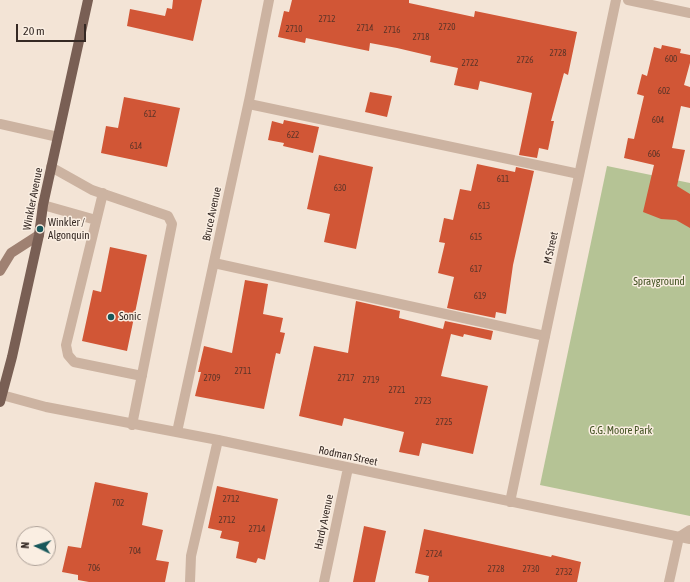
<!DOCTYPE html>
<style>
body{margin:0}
#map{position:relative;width:690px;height:582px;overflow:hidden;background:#f3e4d6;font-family:"Asap Condensed",sans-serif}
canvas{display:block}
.north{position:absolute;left:16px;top:526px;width:40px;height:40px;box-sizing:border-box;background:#faeee2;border:1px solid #ab9f96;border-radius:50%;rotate:274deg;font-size:11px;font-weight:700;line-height:16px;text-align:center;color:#352924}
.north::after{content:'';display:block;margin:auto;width:14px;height:18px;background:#17575a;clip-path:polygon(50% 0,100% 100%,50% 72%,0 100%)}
.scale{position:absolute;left:16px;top:24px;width:70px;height:18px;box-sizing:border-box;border:2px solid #352924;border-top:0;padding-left:5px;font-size:12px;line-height:14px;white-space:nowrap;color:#352924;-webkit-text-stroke:3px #faeee2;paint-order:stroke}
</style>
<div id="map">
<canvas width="690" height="582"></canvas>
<div class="north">N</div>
<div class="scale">20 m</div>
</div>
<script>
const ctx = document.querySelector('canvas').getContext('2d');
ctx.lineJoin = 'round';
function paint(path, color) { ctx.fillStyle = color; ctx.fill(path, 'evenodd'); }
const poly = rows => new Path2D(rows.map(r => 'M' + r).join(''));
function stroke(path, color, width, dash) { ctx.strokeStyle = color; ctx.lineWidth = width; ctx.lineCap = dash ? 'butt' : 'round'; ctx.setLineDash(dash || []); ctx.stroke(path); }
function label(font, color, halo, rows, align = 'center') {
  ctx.font = font + ' "Asap Condensed",sans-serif'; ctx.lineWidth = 3; ctx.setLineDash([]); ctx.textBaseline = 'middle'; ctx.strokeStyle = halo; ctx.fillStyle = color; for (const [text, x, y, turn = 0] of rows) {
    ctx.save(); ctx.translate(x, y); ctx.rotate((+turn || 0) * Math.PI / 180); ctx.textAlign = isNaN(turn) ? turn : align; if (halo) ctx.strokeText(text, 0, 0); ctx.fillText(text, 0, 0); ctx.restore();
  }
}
const green = poly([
 [607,166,690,183,690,516,540,485]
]);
const building = poly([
 [173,0,202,0,193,41,127,26,130,9,165,16,167,8,172,9],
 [292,0,409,0,409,3,474,17,475,11,577,32,568,75,564,73,551,121,554,121,548,150,539,148,537,158,519,155,532,93,480,81,478,90,454,85,458,68,430,62,431,56,397,48,370,43,369,51,306,38,305,43,278,37,284,11,289,12],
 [662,45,681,49,680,53,690,55,690,63,684,85,690,87,690,108,681,106,672,148,685,150,677,186,690,194,690,228,676,220,661,219,643,212,654,165,624,158,628,138,634,139,644,96,637,94,642,74,647,76,654,47,661,49],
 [370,92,392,96,387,117,365,112],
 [124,97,180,108,167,167,101,153,106,126,118,128],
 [284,120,319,127,313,153,283,146,284,143,268,140,272,121,283,124],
 [319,155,373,167,356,249,324,242,330,214,307,209],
 [477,164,515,172,516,167,534,171,513,265,506,314,496,312,495,318,447,308,454,277,438,273,445,243,439,242,444,218,453,220,460,189,471,191],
 [110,247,147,255,127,351,82,341,93,290,101,292],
 [245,280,268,284,263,314,283,318,280,332,285,333,280,354,276,353,264,409,195,396,201,372,198,372,204,346,232,353],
 [356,301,400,311,399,318,443,329,445,321,493,331,491,340,464,334,463,337,451,334,441,376,488,386,473,454,422,443,419,456,399,452,404,432,344,418,342,426,299,416,314,346,348,353],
 [95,482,148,493,142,525,163,530,156,560,169,562,165,582,89,582,78,580,78,575,62,572,68,546,81,548],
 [217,486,278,499,265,560,258,558,256,563,236,558,239,542,220,538,222,531,208,528],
 [364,526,386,531,375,582,353,582],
 [424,529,551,557,552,555,581,562,577,582,428,582,429,576,415,573]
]);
const service = poly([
 [249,104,579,174],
 [0,124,58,137],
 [51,167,92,190,168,216,172,224,132,425],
 [103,193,66,345,68,355,74,362,142,376],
 [43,205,96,220],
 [214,263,545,336],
 [190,582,191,556,218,440]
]);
const minor = poly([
 [628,0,690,13],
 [2,395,46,407,218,440,690,539],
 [177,432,250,96,269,0],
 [510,502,616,0],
 [324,582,348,468],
 [669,582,679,537,690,530]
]);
const secondary = poly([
 [0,271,11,253,39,235]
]);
const primary = poly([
 [0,402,12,357,39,235,43,205,88,0]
]);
const markers = [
 [40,229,4,"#17575a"],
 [111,317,4,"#17575a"]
];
const numberNames = [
 ["2712",327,19],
 ["2720",447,27],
 ["2714",365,28],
 ["2710",294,29],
 ["2716",392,30],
 ["2718",421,37],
 ["2728",558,53],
 ["600",671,59],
 ["2726",525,60],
 ["2722",470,63],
 ["602",664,91],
 ["612",150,114],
 ["604",658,120],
 ["622",293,135],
 ["614",136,146],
 ["606",654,154],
 ["611",503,179],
 ["630",340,188],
 ["613",484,206],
 ["615",476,237],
 ["617",476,269],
 ["619",480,296],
 ["2711",243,371],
 ["2709",212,378],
 ["2717",346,378],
 ["2719",371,380],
 ["2721",397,390],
 ["2723",423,401],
 ["2725",444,422],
 ["2712",231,499],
 ["702",118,503],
 ["2712",227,520],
 ["2714",257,529],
 ["704",135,551],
 ["2724",434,554],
 ["706",94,568],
 ["2728",496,569],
 ["2730",531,569],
 ["2732",564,572]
];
const streetNames = [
 ["Winkler Avenue",33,199,-79],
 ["Bruce Avenue",212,214,-78],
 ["M Street",551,248,-78],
 ["Rodman Street",348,456,12],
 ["Hardy Avenue",324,522,-78]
];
const poiNames = [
 ["Winkler /",48,223],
 ["Algonquin",48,236],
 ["Sonic",119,317]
];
const parkNames = [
 ["Sprayground",659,282],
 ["G.G. Moore Park",621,431]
];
paint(green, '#b5c395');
paint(building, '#d15636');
stroke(service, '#ccb3a1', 10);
stroke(minor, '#ccb3a1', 10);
stroke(secondary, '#9f8172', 10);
stroke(primary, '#795f54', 10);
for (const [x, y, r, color] of markers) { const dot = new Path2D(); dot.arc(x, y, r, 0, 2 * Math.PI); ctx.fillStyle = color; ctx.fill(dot); stroke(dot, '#faeee2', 1.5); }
label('9px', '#5c3428', null, numberNames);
label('11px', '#352924', '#faeee2', streetNames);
label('11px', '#352924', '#faeee2', poiNames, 'left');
label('11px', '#465526', '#faeee2', parkNames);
</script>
